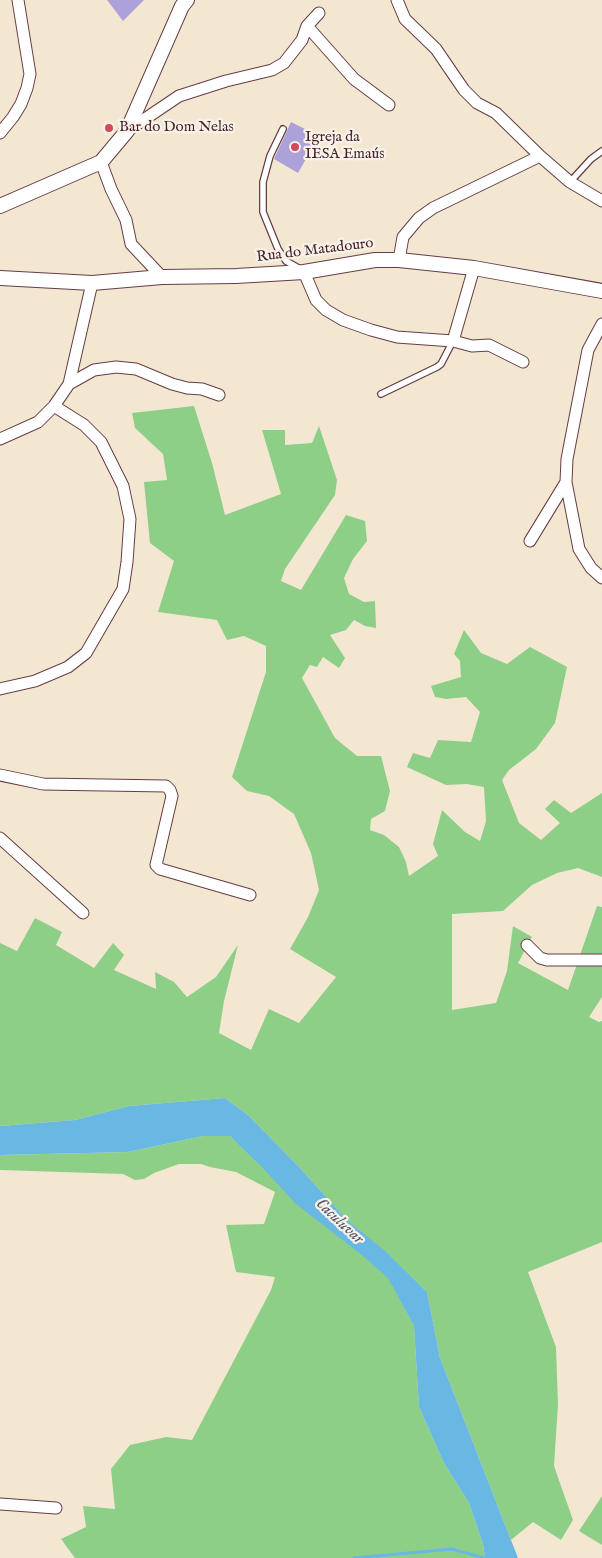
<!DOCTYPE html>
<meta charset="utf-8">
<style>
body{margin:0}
canvas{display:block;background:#f4e7d2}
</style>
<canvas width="602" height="1558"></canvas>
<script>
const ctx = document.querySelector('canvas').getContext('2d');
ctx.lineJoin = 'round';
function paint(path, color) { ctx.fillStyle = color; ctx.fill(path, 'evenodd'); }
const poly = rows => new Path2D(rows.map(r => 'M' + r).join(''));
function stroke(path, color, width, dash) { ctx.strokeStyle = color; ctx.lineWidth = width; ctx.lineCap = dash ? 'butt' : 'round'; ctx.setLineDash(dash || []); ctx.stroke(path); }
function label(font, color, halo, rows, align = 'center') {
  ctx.font = font + ' "IM FELL English",serif'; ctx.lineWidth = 4.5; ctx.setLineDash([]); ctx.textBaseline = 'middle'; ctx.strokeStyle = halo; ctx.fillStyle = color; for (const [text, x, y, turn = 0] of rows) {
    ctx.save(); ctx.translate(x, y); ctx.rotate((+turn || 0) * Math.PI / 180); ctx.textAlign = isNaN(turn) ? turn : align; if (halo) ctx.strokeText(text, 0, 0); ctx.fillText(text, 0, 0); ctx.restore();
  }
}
const green = poly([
 [194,406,212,463,225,515,281,494,262,430,285,430,285,445,312,443,319,426,337,480,335,495,285,569,281,581,301,590,346,515,365,521,367,541,353,559,344,578,349,594,364,602,375,601,376,628,365,626,354,620,346,630,330,635,345,658,339,668,323,657,317,667,310,665,302,678,335,738,357,756,381,756,390,791,385,811,371,819,370,830,384,835,399,847,406,862,409,876,438,856,433,844,442,810,465,832,480,841,486,821,484,787,467,784,446,785,407,767,413,753,430,758,438,740,471,742,480,712,466,697,446,699,435,697,431,686,461,677,460,661,454,654,464,630,481,653,507,664,530,647,567,667,555,723,536,749,509,770,502,780,519,823,541,840,560,823,545,809,554,800,571,813,602,793,602,877,578,868,557,873,532,885,503,911,452,914,452,1010,496,1003,507,971,513,926,532,937,518,963,568,990,597,906,602,907,602,997,589,1017,599,1022,602,1021,602,1242,528,1272,556,1347,558,1404,554,1466,573,1520,561,1540,533,1522,511,1540,440,1358,427,1292,384,1251,347,1220,299,1167,248,1115,225,1098,129,1106,75,1120,0,1126,0,943,17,951,35,918,62,932,56,945,94,968,113,943,124,955,114,970,156,989,155,972,174,982,187,997,216,977,238,945,224,1001,219,1033,251,1050,269,1009,299,1023,336,977,290,949,308,917,319,890,311,853,294,814,269,796,247,791,232,777,266,672,266,646,244,636,227,640,217,620,158,612,174,561,150,543,144,482,167,480,163,454,135,428,132,413],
 [203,1136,230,1136,388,1277,414,1326,419,1407,444,1463,469,1503,483,1544,485,1558,75,1558,61,1539,86,1527,83,1506,115,1509,111,1469,130,1445,166,1437,192,1440,271,1290,275,1277,236,1272,226,1225,264,1224,275,1192,236,1172,210,1167,201,1164,179,1164,154,1173,144,1179,135,1180,123,1174,0,1170,0,1155,128,1152],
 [602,1496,602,1545,579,1531]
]);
const water = poly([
 [225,1098,248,1115,299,1167,347,1220,384,1250,427,1292,440,1358,518,1558,485,1558,483,1544,469,1503,444,1463,419,1407,414,1326,388,1278,363,1256,296,1204,261,1166,230,1136,203,1136,128,1152,0,1155,0,1126,75,1120,129,1106]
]);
const stream = poly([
 [354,1558,452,1549,484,1558]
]);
const building = poly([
 [107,0,144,0,123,21],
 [291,122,319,136,298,173,274,159]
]);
const service = poly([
 [283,129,270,156,263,182,263,212,278,249,286,261,300,269],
 [570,182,591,159,602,151],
 [381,394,437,367,441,364,453,341]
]);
const minor = poly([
 [397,0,405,19,436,49,464,90,477,103,496,113,540,156,570,182,602,201],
 [307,26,354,79,389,105],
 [127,131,179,96,226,81,272,70,284,63,302,40,307,26,319,13],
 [0,133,13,117,21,104,27,88,30,74,18,0],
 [101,162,111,189,126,220,131,244,162,277],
 [399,260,403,237,419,218,433,208,540,156],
 [304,272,316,300,326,310,343,320,371,330,397,337,453,341,472,346,489,345,523,362],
 [453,341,474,268],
 [69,384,94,370,116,367,136,369,172,384,187,388,202,389,219,395],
 [0,439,38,422,54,406,69,384,92,283],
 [566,482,579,549,591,568,602,578],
 [530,541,566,482,567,459,588,350,602,324],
 [0,689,35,681,68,667,86,653,123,589,127,562,130,519,123,486,101,442,84,425,54,406],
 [0,775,43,784,166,786,170,790,172,796,156,865,160,869,250,895],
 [0,838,83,913],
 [527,945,540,958,547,960,602,960],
 [0,1504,56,1508]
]);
const tertiary = poly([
 [0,206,101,162,127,131,182,6,187,0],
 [0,278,92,283,162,277,236,276,304,272,375,260,399,260,474,268,602,291]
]);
const markers = [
 [109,128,5,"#d1495b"],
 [295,147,5,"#d1495b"]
];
const poiNames = [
 ["Bar do Dom Nelas",119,128],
 ["Igreja da",305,138],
 ["IESA Emaús",305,155]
];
const streetNames = [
 ["Rua do Matadouro",315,251,-7]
];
const waterNames = [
 ["Caculuvar",339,1222,43]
];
paint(green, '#8ecf87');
paint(water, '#68b8e3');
stroke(stream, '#68b8e3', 3);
paint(building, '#aca1d8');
stroke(service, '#643d44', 8);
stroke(minor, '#643d44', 13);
stroke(tertiary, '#643d44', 16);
stroke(service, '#fff', 5.5);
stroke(minor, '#fff', 11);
stroke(tertiary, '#fff', 14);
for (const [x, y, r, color] of markers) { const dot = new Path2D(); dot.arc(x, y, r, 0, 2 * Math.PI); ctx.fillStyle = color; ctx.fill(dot); stroke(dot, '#f7f3e8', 2); }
label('15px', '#4a1f2b', '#f7f3e8', poiNames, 'left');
label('15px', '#4a1f2b', '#f7f3e8', streetNames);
label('italic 16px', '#54556b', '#f7f3e8', waterNames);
</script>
